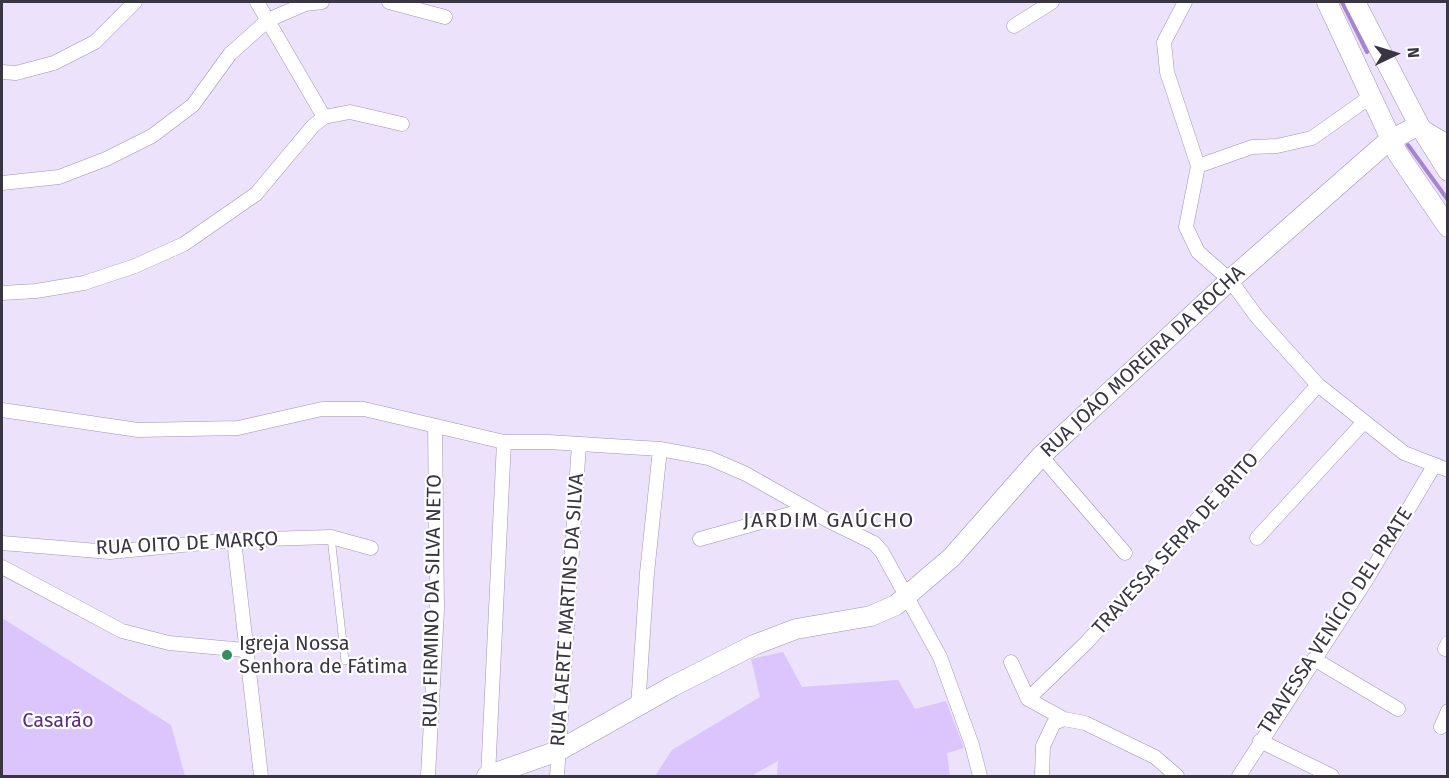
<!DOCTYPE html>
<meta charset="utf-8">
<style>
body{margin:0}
#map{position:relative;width:1449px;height:778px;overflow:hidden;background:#ece2fc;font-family:"Fira Sans",sans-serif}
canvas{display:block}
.frame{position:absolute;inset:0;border:3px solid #3a3542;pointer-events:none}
.north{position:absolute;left:1365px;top:24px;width:60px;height:60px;-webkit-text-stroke:4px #fff;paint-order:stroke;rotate:86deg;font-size:16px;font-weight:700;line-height:24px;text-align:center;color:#3a3542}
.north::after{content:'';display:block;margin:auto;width:21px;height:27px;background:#3a3542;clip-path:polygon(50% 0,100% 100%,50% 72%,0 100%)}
</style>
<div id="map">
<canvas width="1449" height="778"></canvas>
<div class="frame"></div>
<div class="north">N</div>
</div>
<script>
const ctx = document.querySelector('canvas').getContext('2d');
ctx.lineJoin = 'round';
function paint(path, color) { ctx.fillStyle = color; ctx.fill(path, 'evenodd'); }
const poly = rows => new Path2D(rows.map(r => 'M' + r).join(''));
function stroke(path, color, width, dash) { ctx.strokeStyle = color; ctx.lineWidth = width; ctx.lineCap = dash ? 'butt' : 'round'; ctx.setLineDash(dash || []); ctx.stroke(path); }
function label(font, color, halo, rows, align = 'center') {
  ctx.font = font + ' "Fira Sans",sans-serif'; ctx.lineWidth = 4.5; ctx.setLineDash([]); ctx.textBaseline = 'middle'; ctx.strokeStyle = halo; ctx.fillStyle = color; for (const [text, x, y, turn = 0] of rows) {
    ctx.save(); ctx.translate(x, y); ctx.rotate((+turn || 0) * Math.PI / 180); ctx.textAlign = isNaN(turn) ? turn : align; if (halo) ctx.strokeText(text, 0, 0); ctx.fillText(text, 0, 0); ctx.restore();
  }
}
const green = poly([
 [2,618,171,725,185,776,2,776],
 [783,652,802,687,898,680,915,709,946,701,964,748,947,753,950,776,777,776,778,761,751,776,655,776,672,750,760,697,751,659]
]);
const stream = poly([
 [1342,2,1367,52],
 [1408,145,1448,200]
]);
const lane = poly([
 [331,537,345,661]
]);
const street = poly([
 [257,2,324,117],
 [389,2,445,17],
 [1185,2,1164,42,1167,72,1198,166,1186,227,1198,252,1230,280,1257,317,1318,385,1404,453,1448,470],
 [1014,26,1052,2],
 [2,72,16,73,54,63,95,42,135,2],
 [1423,127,1448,142],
 [1198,166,1252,147,1277,146,1312,138,1370,97],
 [2,183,59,177,106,159,152,136,193,105,230,54,268,20,305,4,322,2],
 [2,293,36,291,84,283,135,266,184,244,256,194,313,126,324,117,350,112,402,124],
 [2,410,138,430,238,428,322,409,364,409,504,442,548,442,660,449,709,458,746,474,829,521,874,543,882,552,940,657,972,745,980,776],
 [1041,456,1125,553],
 [1257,538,1364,422],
 [700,539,808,509],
 [234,540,261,776],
 [2,543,110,552,234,540,331,537,371,548],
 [2,567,122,631,169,643,244,650],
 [1445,649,1448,643],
 [1314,659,1398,709],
 [1011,662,1028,699],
 [1028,699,1087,642,1318,385],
 [1028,699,1064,719],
 [638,707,647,573,660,449],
 [1441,727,1448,711],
 [1260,741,1332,776],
 [428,776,437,609,435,426],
 [488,776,504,442],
 [557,776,579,444],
 [1042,776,1043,746,1054,723,1064,719,1085,723,1155,757,1177,776],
 [1239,776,1365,582,1434,466]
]);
const secondary = poly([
 [1327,2,1398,154,1448,227],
 [1355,2,1419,125,1448,171],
 [487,776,558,751,673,686,754,645,796,629,871,616,896,605,952,557,1041,456,1230,280,1387,142,1419,125]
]);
const markers = [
 [227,655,6,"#388d60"]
];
const streetNames = [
 ["RUA JOÃO MOREIRA DA ROCHA",1143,362,-43],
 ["RUA OITO DE MARÇO",187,544,-3],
 ["TRAVESSA SERPA DE BRITO",1176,544,-48],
 ["RUA FIRMINO DA SILVA NETO",433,601,-89],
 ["RUA LAERTE MARTINS DA SILVA",568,610,-86],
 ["TRAVESSA VENÍCIO DEL PRATE",1336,621,-57]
];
const poiNames = [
 ["Igreja Nossa",239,644],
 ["Senhora de Fátima",239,667]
];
const parkNames = [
 ["Casarão",58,721]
];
const neighbourhoodNames = [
 ["JARDIM GAÚCHO",829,521]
];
paint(green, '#dbc5fc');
stroke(stream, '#a684d2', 4);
stroke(lane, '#a094b2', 8);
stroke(street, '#a094b2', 15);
stroke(secondary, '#a094b2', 21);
stroke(lane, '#fff', 7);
stroke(street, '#fff', 14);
stroke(secondary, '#fff', 20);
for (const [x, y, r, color] of markers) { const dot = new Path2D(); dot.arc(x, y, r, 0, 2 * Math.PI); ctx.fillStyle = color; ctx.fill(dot); stroke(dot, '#fff', 2); }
label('20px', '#3a3542', '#fff', streetNames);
label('20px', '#3a3542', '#fff', poiNames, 'left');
label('20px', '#5b2c88', '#fff', parkNames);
ctx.letterSpacing = '1.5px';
label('21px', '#3a3542', '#fff', neighbourhoodNames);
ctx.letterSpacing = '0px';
</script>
